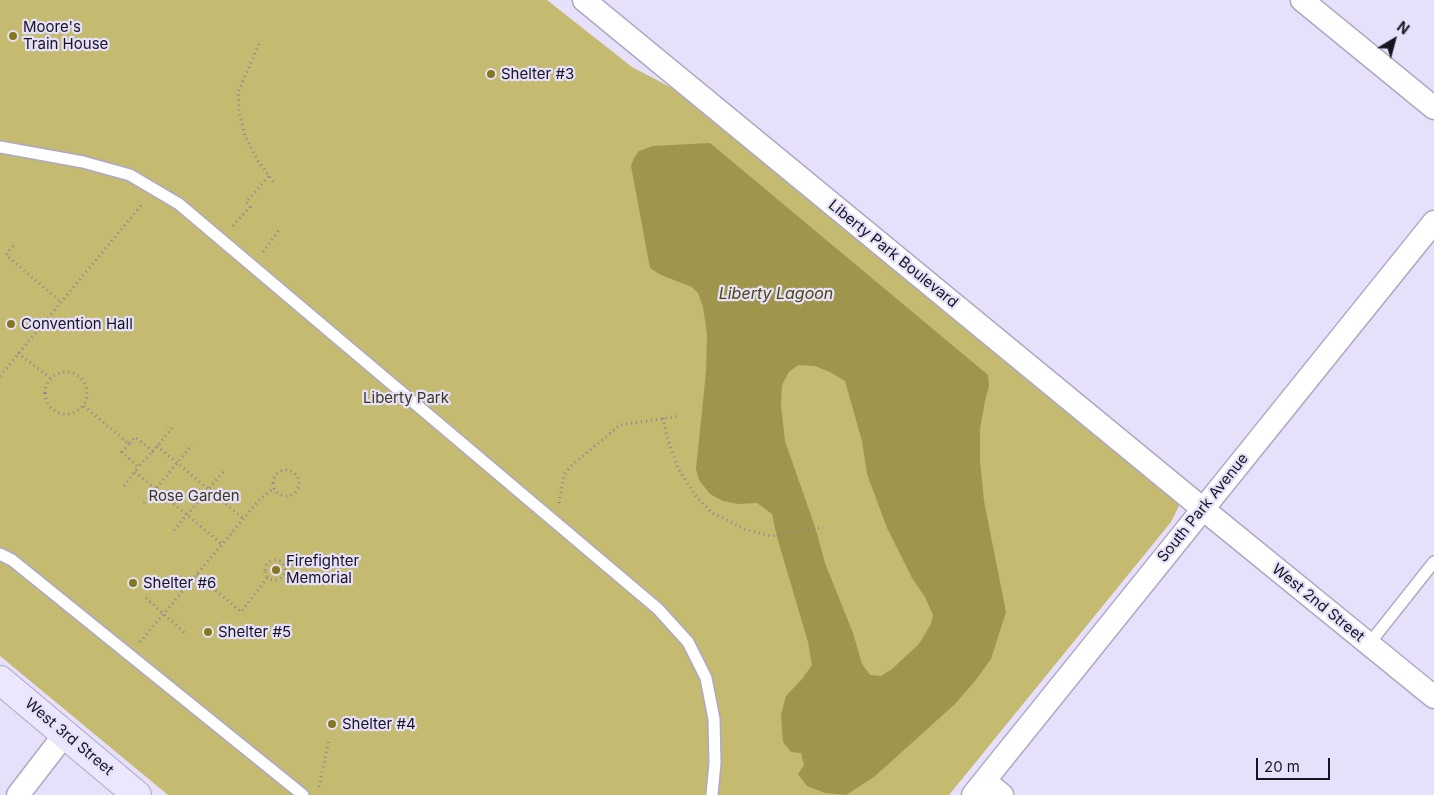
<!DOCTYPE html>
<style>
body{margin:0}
#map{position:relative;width:1434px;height:795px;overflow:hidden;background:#e6e0fa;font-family:Inter,sans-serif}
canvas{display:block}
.north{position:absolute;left:1369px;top:15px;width:50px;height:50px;-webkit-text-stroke:4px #e6e0fa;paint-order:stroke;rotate:37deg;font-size:14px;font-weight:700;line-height:20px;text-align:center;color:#181520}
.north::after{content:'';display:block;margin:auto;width:18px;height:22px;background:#181520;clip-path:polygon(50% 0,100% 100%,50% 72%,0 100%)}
.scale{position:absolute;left:1256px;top:758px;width:74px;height:22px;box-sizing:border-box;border:2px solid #181520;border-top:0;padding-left:6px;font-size:15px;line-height:18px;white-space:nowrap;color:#181520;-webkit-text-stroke:4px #e6e0fa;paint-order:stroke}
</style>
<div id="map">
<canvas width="1434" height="795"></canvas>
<div class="north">N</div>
<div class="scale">20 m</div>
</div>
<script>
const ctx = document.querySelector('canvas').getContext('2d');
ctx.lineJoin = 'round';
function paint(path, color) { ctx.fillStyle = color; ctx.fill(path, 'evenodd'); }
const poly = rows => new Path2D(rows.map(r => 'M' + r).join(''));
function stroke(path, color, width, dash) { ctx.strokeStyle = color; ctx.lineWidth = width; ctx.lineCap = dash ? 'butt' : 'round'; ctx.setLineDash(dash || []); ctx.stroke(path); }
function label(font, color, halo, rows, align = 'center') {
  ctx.font = font + ' Inter,sans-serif'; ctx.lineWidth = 4.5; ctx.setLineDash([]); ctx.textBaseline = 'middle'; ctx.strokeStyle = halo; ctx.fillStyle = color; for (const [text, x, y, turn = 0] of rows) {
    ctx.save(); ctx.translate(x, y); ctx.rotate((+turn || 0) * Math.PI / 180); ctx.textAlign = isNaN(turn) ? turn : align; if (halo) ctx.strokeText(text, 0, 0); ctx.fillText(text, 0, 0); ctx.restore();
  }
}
const green = poly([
 [0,0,547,0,632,67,693,99,1171,492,1179,506,1171,522,949,795,168,795,0,656]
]);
const water = poly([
 [710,143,988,375,989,386,985,401,980,429,980,461,984,501,1006,612,991,659,975,681,955,704,874,777,846,795,825,793,807,786,798,774,804,765,801,753,791,752,783,742,781,715,786,696,802,679,812,665,808,642,777,537,772,514,757,503,738,504,723,501,710,494,699,480,696,469,706,372,707,334,703,307,698,293,692,287,661,275,650,268,631,166,634,158,639,151,653,146],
 [798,365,815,366,830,372,845,381,862,441,867,474,887,528,912,578,925,597,933,615,931,624,919,644,892,669,881,676,870,675,862,664,853,633,825,563,816,530,785,441,781,406,782,385,789,372]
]);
const path = poly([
 [259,44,238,92,239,112,245,136,258,161,275,184],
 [233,226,250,207,246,202,269,176],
 [13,246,6,255,61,302],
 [263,252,279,230],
 [18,353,50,378],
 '45 393a21 21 0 1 1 42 0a21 21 0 1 1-42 0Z',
 [0,376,143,203],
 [84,406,129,444,135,437,153,451,172,428],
 [663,418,668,440,678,468,695,495,711,512,744,529,771,536,823,527],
 [129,444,122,452,138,467,153,451],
 [157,446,244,519],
 '273 483a13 13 0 1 1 26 0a13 13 0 1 1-26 0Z',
 [135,472,222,544],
 [124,486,138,467],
 [144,503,192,445],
 [559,503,564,475,571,466,620,425,680,416],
 [174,530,224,471],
 '265 570a10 10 0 1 1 20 0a10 10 0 1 1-20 0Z',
 [197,574,241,612,268,577],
 [146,598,187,635],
 [140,642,260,499,274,488],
 [319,787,329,739]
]);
const lane = poly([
 [0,147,83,162,130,175,179,204,658,609,688,642,706,678,714,719,715,763,712,795],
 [0,554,12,560,303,795],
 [1369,644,1434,562]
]);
const street = poly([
 [584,0,1203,509,1434,697],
 [1302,0,1434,108],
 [985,781,1002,795],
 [18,795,65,734],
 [973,795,1434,222]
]);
const secondary = poly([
 [0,680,137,795]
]);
const markers = [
 [13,36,5,"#84781d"],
 [491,74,5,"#84781d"],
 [11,324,5,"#84781d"],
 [276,570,5,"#84781d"],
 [133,583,5,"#84781d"],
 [208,632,5,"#84781d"],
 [332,724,5,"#84781d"]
];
const poiNames = [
 ["Moore's",23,27],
 ["Train House",23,44],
 ["Shelter #3",501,74],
 ["Convention Hall",21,324],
 ["Firefighter",286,561],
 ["Memorial",286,578],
 ["Shelter #6",143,583],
 ["Shelter #5",218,632],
 ["Shelter #4",342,724]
];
const streetNames = [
 ["Liberty Park Boulevard",893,254,39],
 ["South Park Avenue",1203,508,-51],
 ["West 2nd Street",1318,603,39],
 ["West 3rd Street",69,737,40]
];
const parkNames = [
 ["Liberty Park",406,398],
 ["Rose Garden",194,496]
];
const waterNames = [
 ["Liberty Lagoon",776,294]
];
paint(green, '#c4bb71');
paint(water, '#9f954b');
stroke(lane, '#aea7c5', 14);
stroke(street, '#aea7c5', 25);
stroke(secondary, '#aea7c5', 30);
stroke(path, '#898497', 3, [1, 4]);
stroke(lane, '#fff', 11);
stroke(street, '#fff', 22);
stroke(secondary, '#ede7fd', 28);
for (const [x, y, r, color] of markers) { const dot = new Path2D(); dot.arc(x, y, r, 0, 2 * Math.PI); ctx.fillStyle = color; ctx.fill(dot); stroke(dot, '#e6e0fa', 2); }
label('15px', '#181520', '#e6e0fa', poiNames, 'left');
label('15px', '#181520', '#e6e0fa', streetNames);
label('15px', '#3d3918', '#e6e0fa', parkNames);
label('italic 16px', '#4e470c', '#e6e0fa', waterNames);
</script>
